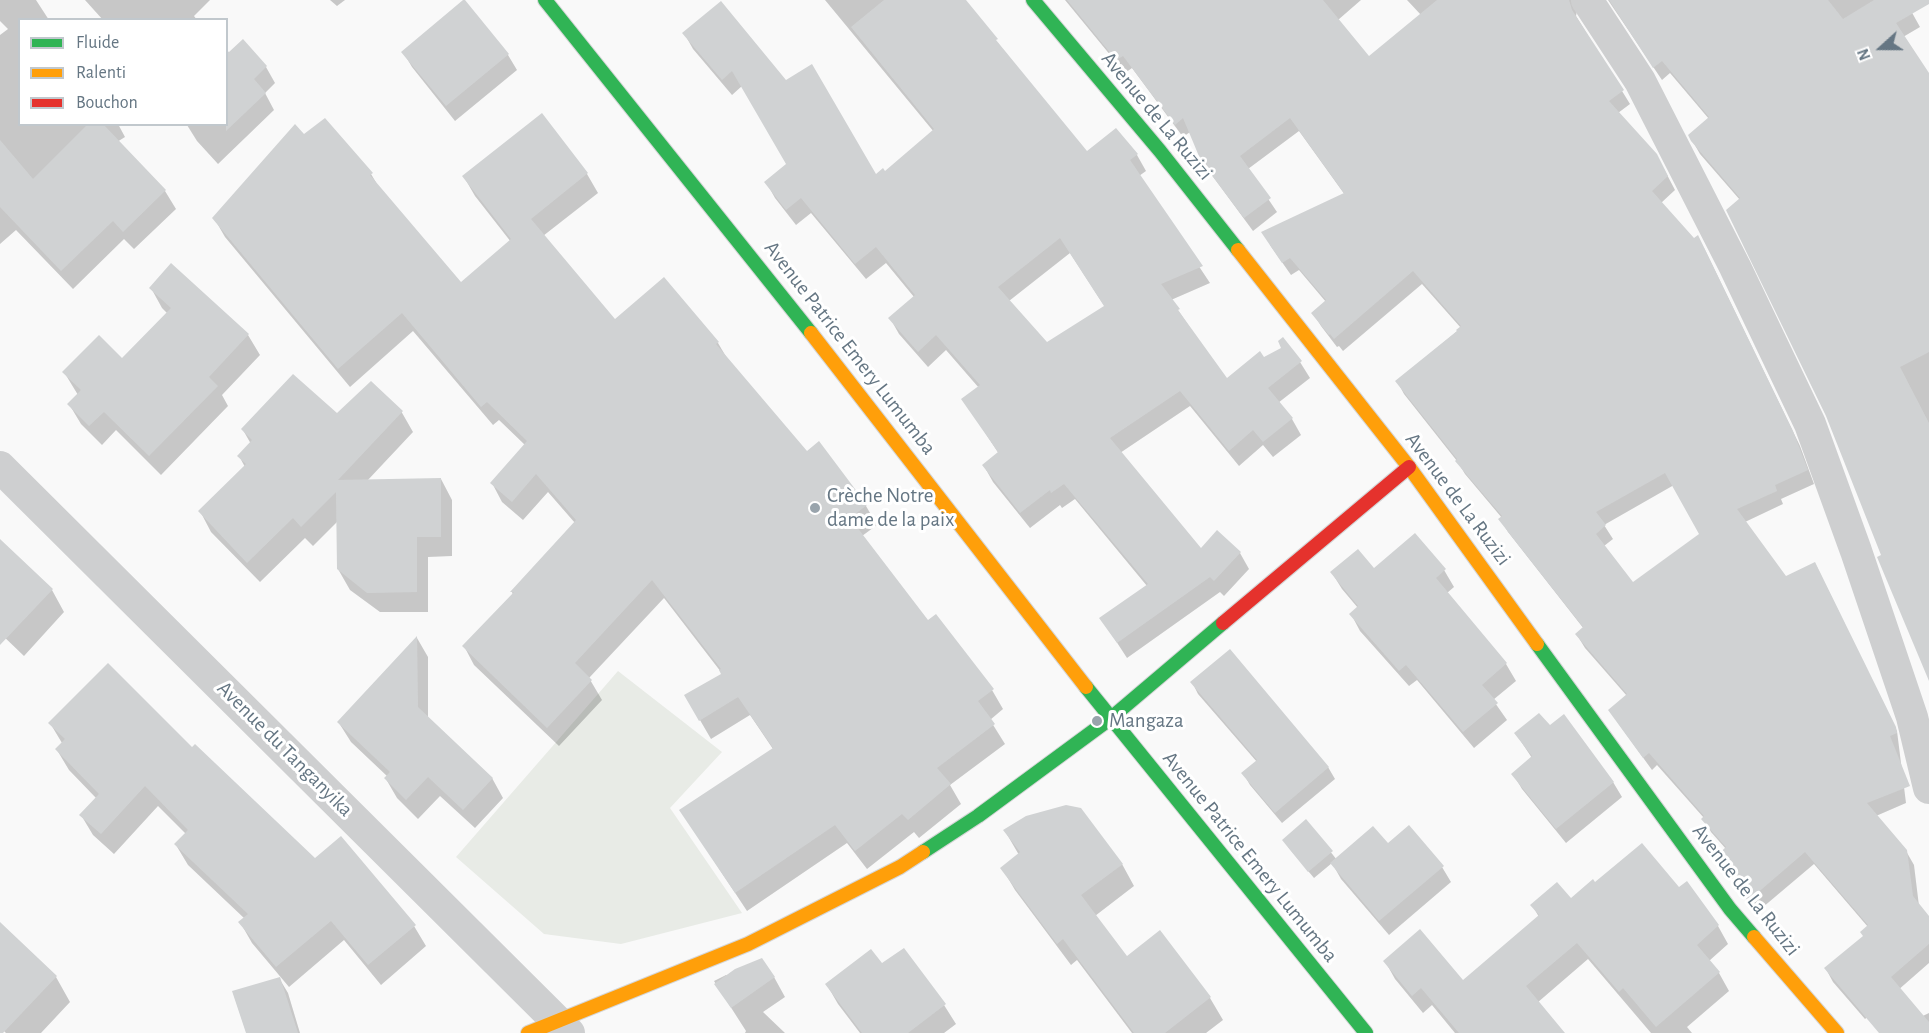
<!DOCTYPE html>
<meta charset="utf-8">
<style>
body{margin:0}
#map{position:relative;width:1929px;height:1033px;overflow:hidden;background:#f9f9f9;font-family:"Alegreya Sans",sans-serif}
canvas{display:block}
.legend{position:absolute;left:18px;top:18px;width:210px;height:108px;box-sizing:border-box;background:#fff;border:2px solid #c1c8cd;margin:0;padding:8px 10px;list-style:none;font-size:18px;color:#657683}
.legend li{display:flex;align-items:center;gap:12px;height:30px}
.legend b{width:30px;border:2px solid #c1c8cd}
.north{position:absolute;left:1851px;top:18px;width:60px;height:60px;-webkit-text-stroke:4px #fff;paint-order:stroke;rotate:249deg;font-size:16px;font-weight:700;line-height:24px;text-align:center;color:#657683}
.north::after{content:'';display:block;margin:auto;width:21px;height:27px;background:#657683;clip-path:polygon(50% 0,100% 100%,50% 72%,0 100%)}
</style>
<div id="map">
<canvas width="1929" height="1033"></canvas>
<ul class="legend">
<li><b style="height:8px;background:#30b455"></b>Fluide</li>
<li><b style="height:8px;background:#ff9f0a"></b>Ralenti</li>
<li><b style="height:8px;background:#e5322d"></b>Bouchon</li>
</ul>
<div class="north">N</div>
</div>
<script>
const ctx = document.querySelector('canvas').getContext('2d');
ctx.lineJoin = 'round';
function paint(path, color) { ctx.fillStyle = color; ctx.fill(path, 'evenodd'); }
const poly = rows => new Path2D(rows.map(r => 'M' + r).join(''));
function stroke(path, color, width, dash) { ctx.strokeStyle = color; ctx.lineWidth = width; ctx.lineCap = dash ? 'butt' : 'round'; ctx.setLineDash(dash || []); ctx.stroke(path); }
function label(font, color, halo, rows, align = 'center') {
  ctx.font = font + ' "Alegreya Sans",sans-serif'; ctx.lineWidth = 6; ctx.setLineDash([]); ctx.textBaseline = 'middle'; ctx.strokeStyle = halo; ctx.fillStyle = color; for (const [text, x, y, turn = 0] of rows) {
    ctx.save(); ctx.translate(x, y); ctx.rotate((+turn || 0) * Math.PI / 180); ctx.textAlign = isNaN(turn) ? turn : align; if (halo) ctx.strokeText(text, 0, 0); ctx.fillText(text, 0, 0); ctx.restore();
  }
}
const green = poly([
 [618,671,722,752,670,808,742,913,621,944,544,934,456,857]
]);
const shadow = poly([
 [0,0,36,0,49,20,20,20,20,124,118,124,125,137,117,142,165,191,176,209,134,249,124,239,73,289,16,230,0,244,0,35,8,29,0,21],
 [85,0,210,0,194,16,197,20,103,20],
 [330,0,345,0,337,6],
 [825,0,963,0,1087,153,1137,155,1146,171,1139,176,1210,283,1171,300,1226,380,1263,359,1300,362,1310,378,1278,403,1292,419,1301,435,1273,457,1263,445,1239,466,1190,406,1120,453,1201,551,1240,553,1249,569,1224,596,1220,592,1127,658,1101,618,1147,586,1075,499,1062,508,1060,505,1030,528,993,482,984,466,999,454,963,399,979,388,946,350,928,367,899,334,890,318,914,297,886,263,866,279,811,213,796,225,775,198,766,182,788,164,742,86,732,95,693,49,684,33,876,176,885,173,934,132],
 [1070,253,1105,307,1046,344,1009,301],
 [1065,0,1361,0,1338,20,1369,58,1421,15,1407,0,1583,0,1578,6,1576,16,1630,104,1618,113,1664,169,1675,190,1661,203,1694,240,1698,237,1705,250,1800,446,1814,484,1781,499,1783,504,1745,522,1786,578,1815,563,1897,731,1906,803,1876,816,1906,851,1914,865,1919,906,1929,918,1929,963,1865,1019,1833,982,1826,969,1865,936,1868,927,1814,864,1756,913,1717,857,1726,849,1711,832,1704,818,1657,765,1652,770,1618,723,1627,696,1585,648,1577,635,1584,629,1508,532,1500,519,1502,518,1465,474,1457,461,1404,394,1397,381,1461,328,1422,284,1343,351,1339,346,1337,347,1321,326,1313,313,1326,302,1299,270,1291,275,1270,245,1345,195,1299,131,1248,169,1277,212,1253,231,1211,174,1190,132,1183,137,1132,68,1125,73],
 [1674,485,1701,534,1632,584,1604,546,1613,539,1604,525],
 [1608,0,1905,0,1920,27,1903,37,1929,76,1929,679,1883,556,1740,200,1700,154,1689,135,1709,119,1670,73,1662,80],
 [464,1,508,55,517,70,455,121,412,67,403,52],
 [243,41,266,67,275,83,265,93,274,110,218,164,197,141,187,125,226,124],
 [541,116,587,174,598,193,543,236,615,321,718,343,728,360,807,453,819,444,866,506,877,525,862,536,928,622,936,616,992,690,1003,709,990,720,1005,744,950,785,961,804,919,838,914,832,867,869,847,843,747,911,681,811,773,749,750,715,711,739,686,696,723,675,721,672,664,598,589,678,602,700,559,746,474,665,464,646,513,595,512,592,575,523,548,492,523,520,502,502,492,483,525,445,499,420,493,425,413,331,350,387,225,237,214,218,304,136,371,174,380,189,461,284,511,242,475,196,464,177],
 [171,265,248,335,260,355,222,395,228,406,161,475,116,430,102,445,81,424,69,404,78,395,64,372,123,360,168,314,162,308,151,288],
 [401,411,413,432,367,481,441,479,452,500,452,556,428,557,428,612,380,612,350,590,338,569,338,521,313,546,305,538,260,582,211,532,200,511,245,467,239,456,251,444,243,430,337,416],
 [0,541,52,590,64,612,24,656,0,633],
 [1374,570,1444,570,1454,587,1447,593,1506,664,1516,681,1493,700,1507,720,1474,748,1417,680,1409,686,1360,631,1351,614,1358,608,1342,589,1332,573],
 [417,638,428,657,428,719,492,778,503,798,475,828,440,796,418,819,397,798,386,779,388,777,351,742,339,723],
 [1192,682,1328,767,1335,779,1282,823,1250,785,1243,773,1257,762,1198,694],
 [50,723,192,749,315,860,414,926,426,946,381,985,344,940,289,987,252,943,240,922,245,919,188,865,176,845,186,834,158,806,114,854,93,835,81,815,96,798,69,770,57,750,62,743],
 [1516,734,1613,782,1622,797,1566,843,1522,789,1513,774,1532,758],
 [1306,821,1337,860,1388,845,1442,867,1451,882,1389,935,1341,879,1332,863,1314,878,1288,847],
 [1005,831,1122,864,1134,886,1095,916,1126,958,1159,932,1210,998,1223,1020,1206,1033,1132,1033,1077,960,1071,965,1015,890,1002,868,1019,855],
 [1686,883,1718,926,1728,944,1709,961,1719,973,1729,991,1687,1027,1692,1033,1651,1033,1588,959,1537,1003,1563,1033,1455,1033,1432,1005,1423,1013,1395,979,1385,961,1462,982,1539,917,1532,905,1571,900,1595,884,1679,889],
 [0,924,56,977,70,1002,41,1033,6,1033,0,1027],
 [882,966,944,1005,956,1024,944,1033,860,1033,838,1004,827,985],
 [726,975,728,976,774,977,785,997,763,1012,785,1033,745,1033,746,1031,714,981],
 [279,978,288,993,300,1033,247,1033],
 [1929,1013,1929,1033,1887,1033]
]);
const building = poly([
 [463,0,465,0,509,54,446,106,401,52],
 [884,0,966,0,998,39,996,40,1087,151,1116,128,1138,154,1130,160,1203,266,1161,284,1180,309,1178,310,1227,378,1260,351,1264,357,1281,348,1278,341,1283,337,1302,361,1268,388,1293,418,1263,442,1253,430,1229,451,1180,391,1110,438,1201,548,1217,530,1241,552,1214,581,1210,577,1117,643,1099,618,1148,584,1064,484,1051,493,1050,490,1020,513,982,465,998,452,961,399,980,385,936,335,918,352,888,318,915,295,876,247,855,264,801,198,786,210,764,182,786,164,732,71,722,80,682,33,721,1,786,80,812,64,876,174,883,168,885,171,934,129,851,27],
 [1060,238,1104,306,1047,342,998,287],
 [1067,0,1323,0,1369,56,1437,0,1569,0,1572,10,1624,90,1609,101,1657,154,1668,176,1652,191,1694,238,1698,235,1793,431,1808,470,1775,485,1777,491,1737,509,1786,576,1815,562,1896,727,1897,733,1890,736,1910,786,1867,803,1907,850,1913,896,1929,916,1929,944,1891,977,1929,1022,1929,1033,1879,1033,1824,968,1863,936,1860,932,1868,925,1805,852,1748,901,1715,857,1726,847,1701,819,1704,816,1649,753,1643,758,1608,710,1627,694,1575,634,1583,627,1498,519,1502,516,1455,461,1457,459,1395,381,1457,331,1456,330,1461,326,1413,271,1334,339,1330,334,1329,335,1311,313,1326,300,1290,258,1282,263,1261,232,1344,193,1290,118,1240,156,1271,198,1244,218,1201,161,1183,118,1175,125,1123,56,1116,60],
 [1665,473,1699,534,1633,582,1596,534,1606,525,1596,512],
 [1609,0,1828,0,1843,19,1874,0,1929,0,1929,4,1896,23,1929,73,1929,352,1900,367,1929,423,1929,681,1877,557,1881,555,1826,416,1726,210,1740,198,1691,141,1688,135,1709,117,1662,61,1653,68],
 [243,39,267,66,254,79,266,93,226,131,226,50,229,52],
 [542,113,588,173,531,219,615,319,664,277,719,342,716,344,807,451,819,441,867,505,850,518,928,620,936,614,994,689,978,701,995,724,937,768,951,784,908,820,902,814,855,851,835,825,735,893,679,810,773,748,738,697,699,721,684,695,721,674,719,670,721,669,652,580,575,663,592,680,547,728,462,646,514,592,510,592,576,520,536,474,512,502,490,483,527,441,487,402,481,407,402,313,338,369,212,218,295,124,304,134,325,118,373,173,370,175,461,282,511,239,462,176],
 [88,124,103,124,166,190,123,232,113,221,61,271,0,207,0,140,33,179],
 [171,263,249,334,209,377,218,386,149,456,104,412,89,426,67,404,81,390,62,372,99,335,122,358,171,308,149,288],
 [293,374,337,413,371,381,403,411,338,480,441,478,441,537,417,537,417,592,367,593,337,569,336,492,301,527,293,518,247,563,198,511,246,464,237,456,252,440,241,429],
 [1415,533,1446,569,1436,578,1507,663,1482,685,1498,703,1463,732,1406,665,1399,671,1349,614,1358,606,1330,572,1358,549,1374,568],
 [0,539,53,589,0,645],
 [417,636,418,707,493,778,463,810,428,777,406,800,384,778,390,772,337,722],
 [1230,649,1329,767,1275,813,1241,773,1257,760,1190,682],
 [108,663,192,747,195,744,315,858,341,836,416,925,368,965,331,921,276,967,238,922,248,914,174,844,188,830,145,786,101,834,79,815,99,794,55,749,65,739,48,723],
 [1539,713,1550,725,1564,714,1614,782,1556,829,1511,774,1532,756,1514,733],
 [1066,805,1081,808,1123,864,1081,895,1127,956,1160,930,1211,997,1165,1033,1134,1033,1063,939,1057,944,1000,868,1020,852,1003,830,1026,816],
 [1306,819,1333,851,1308,872,1282,840],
 [1409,825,1444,866,1379,921,1330,863,1373,826,1388,843],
 [1642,843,1679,887,1687,881,1719,925,1697,945,1720,972,1656,1027,1623,988,1619,992,1577,943,1526,986,1565,1033,1459,1033,1421,988,1412,996,1383,961,1420,929,1463,980,1539,915,1530,905,1557,882,1571,898,1593,879,1595,882],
 [0,922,57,976,3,1033,0,1033],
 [904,948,946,1004,908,1033,862,1033,825,984,871,949,882,963],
 [762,958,775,977,731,1008,714,984,735,969],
 [280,977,298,1033,246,1033,232,991]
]);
const street = poly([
 [1587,0,1640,81,1735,267,1810,424,1856,551,1912,717,1929,788],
 [0,467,569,1033]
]);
const fast = poly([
 [545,0,811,333],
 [1033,0,1160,151,1238,250],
 [1537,644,1730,909,1754,937],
 [1086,687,1366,1033],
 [923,852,978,816,1111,718,1223,623]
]);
const slow = poly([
 [1238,250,1409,467,1537,644],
 [811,333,1086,687],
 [1754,937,1837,1033],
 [528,1033,748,944,900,867,923,852]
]);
const jam = poly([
 [1223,623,1409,467]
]);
const markers = [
 [815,508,6,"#99a4ac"],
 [1097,721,6,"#99a4ac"]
];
const streetNames = [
 ["Avenue de La Ruzizi",1157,116,50],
 ["Avenue Patrice Emery Lumumba",850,348,52],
 ["Avenue de La Ruzizi",1458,499,53],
 ["Avenue du Tanganyika",285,749,45],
 ["Avenue Patrice Emery Lumumba",1250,857,51],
 ["Avenue de La Ruzizi",1746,890,52]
];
const poiNames = [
 ["Crèche Notre",827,496],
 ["dame de la paix",827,520],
 ["Mangaza",1109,721]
];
paint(green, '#e8ebe6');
paint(shadow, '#0003');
paint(building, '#d0d2d3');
stroke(fast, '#d5d6d7', 16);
stroke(slow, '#d5d6d7', 16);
stroke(jam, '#d5d6d7', 16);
stroke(street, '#cecfd0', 32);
stroke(fast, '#30b455', 14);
stroke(slow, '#ff9f0a', 14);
stroke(jam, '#e5322d', 14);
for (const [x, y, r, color] of markers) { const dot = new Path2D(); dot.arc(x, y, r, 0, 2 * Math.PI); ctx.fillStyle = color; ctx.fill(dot); stroke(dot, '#fff', 2); }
label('21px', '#657683', '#fff', streetNames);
label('21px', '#657683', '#fff', poiNames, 'left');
</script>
